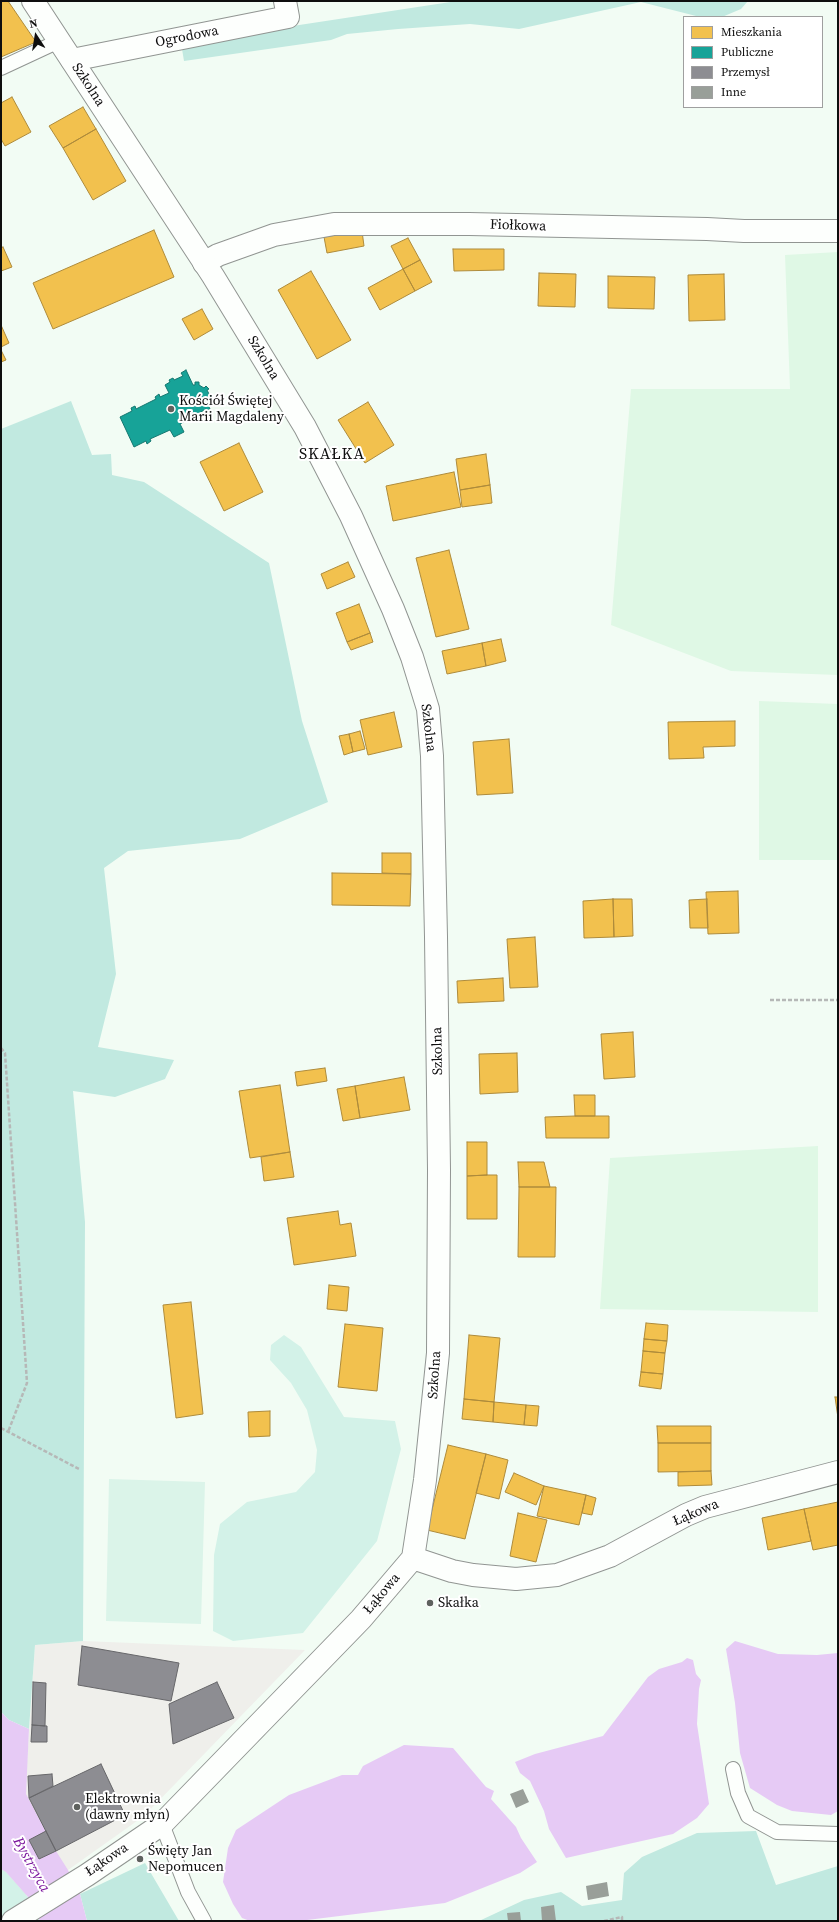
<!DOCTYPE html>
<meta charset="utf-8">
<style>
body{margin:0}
#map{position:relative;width:839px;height:1922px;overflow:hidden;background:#f2fcf4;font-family:"Source Serif 4",serif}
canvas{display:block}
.frame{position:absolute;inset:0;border:2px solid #0e0e0e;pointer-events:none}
.legend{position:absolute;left:683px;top:16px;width:140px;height:92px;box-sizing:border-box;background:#fff;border:1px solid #9f9f9f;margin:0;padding:5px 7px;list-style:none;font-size:12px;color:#0e0e0e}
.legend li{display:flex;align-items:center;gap:8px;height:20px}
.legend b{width:20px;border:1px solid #9f9f9f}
.north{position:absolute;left:16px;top:16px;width:40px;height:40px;-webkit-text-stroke:3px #fff;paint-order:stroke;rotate:348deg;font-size:11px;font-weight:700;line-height:16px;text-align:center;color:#0e0e0e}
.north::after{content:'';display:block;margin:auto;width:14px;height:18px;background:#0e0e0e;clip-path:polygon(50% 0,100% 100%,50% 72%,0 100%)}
</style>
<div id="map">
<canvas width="839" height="1922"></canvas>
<div class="frame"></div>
<ul class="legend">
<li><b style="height:11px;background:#f2c14e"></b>Mieszkania</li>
<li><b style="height:11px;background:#17a398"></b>Publiczne</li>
<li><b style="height:11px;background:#8d8d92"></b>Przemysł</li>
<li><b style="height:11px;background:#999f99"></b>Inne</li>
</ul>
<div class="north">N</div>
</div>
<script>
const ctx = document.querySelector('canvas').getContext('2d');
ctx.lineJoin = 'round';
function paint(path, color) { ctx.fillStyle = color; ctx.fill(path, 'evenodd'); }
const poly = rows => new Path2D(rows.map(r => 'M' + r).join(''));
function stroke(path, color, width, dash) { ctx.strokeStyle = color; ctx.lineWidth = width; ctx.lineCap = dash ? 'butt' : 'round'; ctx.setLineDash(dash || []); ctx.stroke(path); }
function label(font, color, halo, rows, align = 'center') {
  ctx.font = font + ' "Source Serif 4",serif'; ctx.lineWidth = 4; ctx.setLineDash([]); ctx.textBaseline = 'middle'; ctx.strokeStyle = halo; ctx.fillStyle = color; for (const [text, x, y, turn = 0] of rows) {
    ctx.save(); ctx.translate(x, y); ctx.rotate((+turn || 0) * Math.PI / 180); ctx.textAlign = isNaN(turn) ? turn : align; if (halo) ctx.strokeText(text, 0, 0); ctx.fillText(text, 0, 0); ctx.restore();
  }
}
const industrial = poly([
 [83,1641,305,1650,144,1816,68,1870,1,1910,1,1777,27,1762,35,1645]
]);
const farmland = poly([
 [838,252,838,675,731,671,611,625,631,389,790,389,785,255],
 [759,701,838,704,838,860,759,860],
 [818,1146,818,1312,600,1309,610,1158]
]);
const green = poly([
 [284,1335,301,1347,344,1417,395,1421,401,1449,377,1541,303,1633,233,1641,213,1631,214,1555,220,1524,247,1502,296,1492,315,1472,317,1450,307,1410,291,1383,270,1360,271,1345],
 [1,1869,6,1872,28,1897,40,1921,1,1921]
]);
const forest = poly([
 [457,1,748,1,741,9,722,17,700,17,641,2,519,29,470,24,398,29,347,34,331,40,184,61,181,43],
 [71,401,92,455,111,454,112,475,144,482,269,563,302,721,328,802,240,839,128,851,104,868,116,974,98,1047,174,1060,165,1079,115,1097,73,1091,85,1222,83,1641,35,1645,29,1729,9,1720,1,1712,1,429],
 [756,1831,776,1885,838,1866,838,1921,479,1921,524,1900,561,1892,582,1906,622,1900,624,1873,642,1857,697,1833],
 [145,1863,179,1921,87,1921,80,1894]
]);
const pitch = poly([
 [109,1479,205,1482,201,1624,106,1621]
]);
const water = poly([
 [735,1641,778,1654,817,1655,838,1653,838,1811,831,1815,792,1811,777,1805,750,1788,740,1753,735,1703,726,1649],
 [687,1658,693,1660,696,1674,701,1680,699,1689,697,1724,709,1804,697,1818,673,1834,566,1858,549,1829,544,1811,530,1781,520,1773,515,1762,535,1754,603,1736,648,1677,659,1669,682,1662],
 [1,1712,9,1720,29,1729,26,1794,56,1851,68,1870,80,1894,87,1921,40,1921,28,1897,6,1872,1,1869],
 [404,1745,453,1748,486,1787,494,1791,491,1799,516,1827,521,1838,537,1862,520,1873,445,1903,299,1921,250,1921,242,1918,233,1904,223,1882,228,1848,236,1830,289,1795,342,1775,358,1775,363,1766]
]);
const homes = poly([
 [4,1,8,1,36,42,1,57,1,2,4,1],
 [12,97,31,132,5,146,1,139,1,103,12,97],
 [83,107,96,129,63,148,49,126,83,107],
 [96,129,126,181,93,200,63,148,96,129],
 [154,230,174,277,53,329,33,283,154,230],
 [362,231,364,246,327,253,324,237,362,231],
 [408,238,420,260,403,269,391,246,408,238],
 [3,247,12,267,1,271,1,248,3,247],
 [453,249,504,249,504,270,454,271,453,249],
 [420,260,432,282,415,291,403,269,420,260],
 [403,269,415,291,380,310,368,288,403,269],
 [311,271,351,340,317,359,278,290,311,271],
 [539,273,576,274,575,307,538,306,539,273],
 [724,274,725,320,689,321,688,275,724,274],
 [608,276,655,277,654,309,608,308,608,276],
 [202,309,213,329,194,340,182,319,202,309],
 [1,325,9,343,1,347,1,325],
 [1,350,6,360,1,362,1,350],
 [368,402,394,445,365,463,338,420,368,402],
 [239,443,263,492,224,511,200,462,239,443],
 [486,454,490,485,460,490,456,459,486,454],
 [454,472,461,507,393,521,386,486,454,472],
 [490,485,492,503,462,507,460,490,490,485],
 [449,550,469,629,436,637,416,558,449,550],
 [348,562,355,577,327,589,321,574,348,562],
 [359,604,370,633,347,642,336,613,359,604],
 [370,633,373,642,351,650,347,642,370,633],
 [501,639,506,661,486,666,482,643,501,639],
 [482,643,486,666,447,674,442,651,482,643],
 [394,712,402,747,368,755,360,720,394,712],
 [735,721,735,746,703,747,704,758,669,759,668,722,735,721],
 [360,731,365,749,353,752,349,734,360,731],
 [349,734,353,752,344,755,339,736,349,734],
 [509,739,513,793,477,795,473,742,509,739],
 [382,853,411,853,411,874,382,873,382,853],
 [332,873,411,874,410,906,332,905,332,873],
 [738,891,739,933,708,934,706,892,738,891],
 [613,899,614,937,584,938,583,901,613,899],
 [613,899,632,899,633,936,614,937,613,899],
 [707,899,708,928,690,928,689,900,707,899],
 [535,937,538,987,510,988,507,939,535,937],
 [503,978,504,1001,458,1003,457,981,503,978],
 [633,1032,635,1077,604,1079,601,1034,633,1032],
 [517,1053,518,1092,480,1094,479,1054,517,1053],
 [325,1068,327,1081,297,1086,295,1072,325,1068],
 [404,1077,410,1110,360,1118,355,1086,404,1077],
 [280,1085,290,1152,250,1158,239,1091,280,1085],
 [355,1086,360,1118,343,1121,337,1089,355,1086],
 [574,1095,595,1095,595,1116,575,1116,574,1095],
 [575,1116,609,1116,609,1138,546,1138,545,1117,575,1116],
 [467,1142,487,1142,487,1175,467,1176,467,1142],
 [290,1152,294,1177,264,1181,261,1157,290,1152],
 [518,1162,544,1162,550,1187,519,1187,518,1162],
 [487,1175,497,1175,497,1219,467,1219,467,1176,487,1175],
 [519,1187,556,1187,555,1257,518,1257,519,1187],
 [338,1211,340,1225,351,1223,356,1256,294,1265,287,1218,338,1211],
 [329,1285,349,1287,347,1311,327,1309,329,1285],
 [191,1302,203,1414,176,1418,163,1305,191,1302],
 [646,1323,668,1325,667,1341,644,1339,646,1323],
 [345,1324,383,1328,377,1391,338,1387,345,1324],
 [469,1335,500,1338,494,1402,464,1399,469,1335],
 [644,1339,667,1341,665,1353,643,1351,644,1339],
 [643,1351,665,1353,663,1374,641,1372,643,1351],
 [641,1372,663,1374,661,1389,639,1386,641,1372],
 [835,1397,838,1397,838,1418,835,1397],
 [464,1399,494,1402,493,1422,462,1419,464,1399],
 [494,1402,526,1405,524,1425,493,1422,494,1402],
 [526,1405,539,1406,537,1426,524,1425,526,1405],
 [270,1411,270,1436,249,1437,248,1412,270,1411],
 [657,1426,711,1426,711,1443,658,1443,657,1426],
 [658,1443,711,1443,711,1471,658,1472,658,1443],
 [448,1445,486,1454,465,1539,427,1530,448,1445],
 [486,1454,508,1460,499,1499,476,1493,486,1454],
 [711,1471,712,1485,678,1486,678,1472,711,1471],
 [514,1473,544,1486,536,1505,505,1492,514,1473],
 [544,1486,586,1495,579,1525,537,1516,544,1486],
 [586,1495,596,1498,592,1515,582,1513,586,1495],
 [838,1502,838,1545,813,1550,804,1509,838,1502],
 [804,1509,811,1541,768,1550,762,1518,804,1509],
 [518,1513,547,1520,536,1562,510,1556,518,1513]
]);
const public = poly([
 [186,370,193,385,195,385,195,382,199,382,199,385,204,388,206,386,209,389,207,390,210,396,212,396,213,399,210,400,209,407,210,409,207,411,206,409,180,424,184,432,174,437,170,430,150,439,151,441,147,444,146,441,134,447,120,417,132,411,131,408,135,406,136,409,156,399,155,397,159,394,160,397,169,393,165,385,170,382,169,380,173,378,174,380,183,376,181,373,186,370]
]);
const industry = poly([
 [82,1646,179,1663,171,1701,78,1685,82,1646],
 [33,1682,46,1683,45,1726,32,1725,33,1682],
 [217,1682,234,1718,173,1744,169,1704,217,1682],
 [32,1725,47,1726,47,1742,31,1742,32,1725],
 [101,1764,125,1815,56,1851,29,1798,101,1764],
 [52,1774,53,1786,29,1798,28,1776,52,1774],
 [46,1831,56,1851,39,1859,29,1840,46,1831]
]);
const building = poly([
 [523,1789,529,1802,516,1808,510,1794],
 [607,1882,609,1896,588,1900,586,1886],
 [554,1905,556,1921,542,1921,541,1907],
 [520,1912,521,1921,508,1921,507,1913]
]);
const path = poly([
 [770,1000,838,1000],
 [1,1048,5,1053,27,1383,8,1432],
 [1,1428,79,1469],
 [604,1921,622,1917,622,1921]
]);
const service = poly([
 [1,68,59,41],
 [733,1769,738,1793,748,1816,777,1832,838,1834],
 [162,1824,188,1892,204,1921]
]);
const minor = poly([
 [72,60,288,17,285,1],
 [204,263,218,255,274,235,334,224,469,224,707,229,744,231,838,231]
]);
const tertiary = poly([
 [413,1558,452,1571,473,1575,516,1579,557,1575,610,1556,686,1515,705,1507,838,1472],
 [13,1921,87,1875,162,1824,361,1619,413,1558,425,1480,438,1353,439,1170,436,937,432,756,428,709,412,657,393,609,351,516,305,427,213,276,33,1]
]);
const markers = [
 [171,409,4,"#5e615e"],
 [430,1603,4,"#5e615e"],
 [77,1807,4,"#5e615e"],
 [140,1859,4,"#5e615e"]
];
const streetNames = [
 ["Ogrodowa",187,37,-11],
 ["Szkolna",88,85,57],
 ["Fiołkowa",518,226,2],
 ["Szkolna",263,358,59],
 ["Szkolna",428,728,83],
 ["Szkolna",438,1051,-91],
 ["Szkolna",435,1375,-86],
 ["Łąkowa",696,1513,-23],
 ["Łąkowa",382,1594,-50],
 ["Łąkowa",107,1860,-34]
];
const poiNames = [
 ["Kościół Świętej",179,401],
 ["Marii Magdaleny",179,417],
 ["Skałka",438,1603],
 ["Elektrownia",85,1799],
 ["(dawny młyn)",85,1815],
 ["Święty Jan",148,1851],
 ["Nepomucen",148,1867]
];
const waterNames = [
 ["Bystrzyca",31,1865,61]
];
const quarterNames = [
 ["SKAŁKA",332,455]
];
paint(industrial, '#efefeb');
paint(farmland, '#dff8e5');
paint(green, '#d3f2e8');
paint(forest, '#c1e9e0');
paint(pitch, '#dbf4e9');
paint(water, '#e6caf5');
paint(homes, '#f2c14e');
stroke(homes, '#ae8b3b', 1);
paint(public, '#17a398');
stroke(public, '#14766f', 1);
paint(industry, '#8d8d92');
stroke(industry, '#67676a', 1);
paint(building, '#999f99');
stroke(service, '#919592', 16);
stroke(minor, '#919592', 24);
stroke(tertiary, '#919592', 24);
stroke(path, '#b6b8b7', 2.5, [4, 2]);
stroke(service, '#fdfffd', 14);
stroke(minor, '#fdfffd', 22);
stroke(tertiary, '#fdfffd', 22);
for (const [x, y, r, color] of markers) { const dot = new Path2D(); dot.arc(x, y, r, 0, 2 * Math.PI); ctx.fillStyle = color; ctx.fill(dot); stroke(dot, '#fff', 1.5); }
label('14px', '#0e0e0e', '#fff', streetNames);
label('14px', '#0e0e0e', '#fff', poiNames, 'left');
label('italic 15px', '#7d199e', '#fff', waterNames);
ctx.letterSpacing = '1px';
label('16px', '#0e0e0e', '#fff', quarterNames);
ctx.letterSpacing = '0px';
</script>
